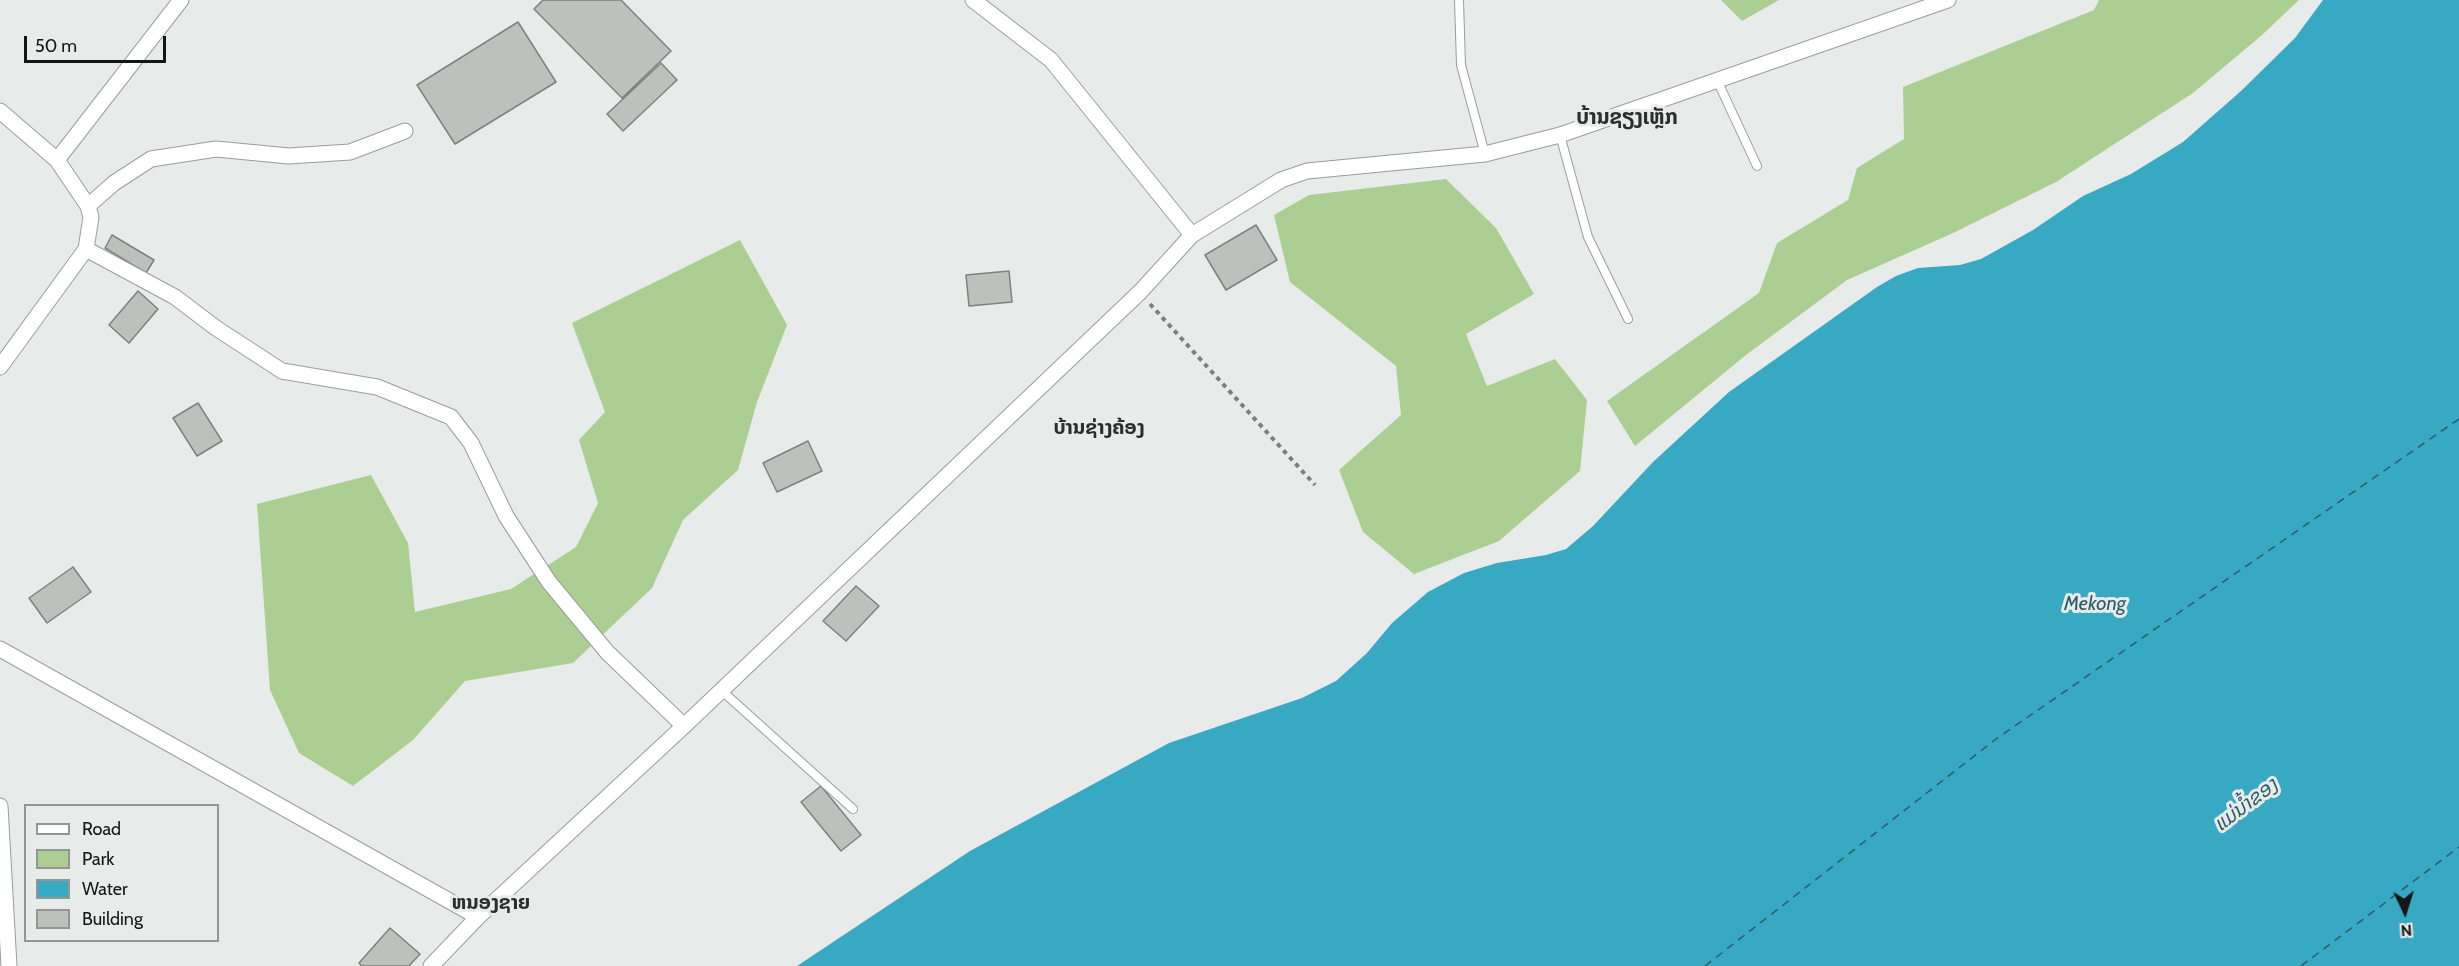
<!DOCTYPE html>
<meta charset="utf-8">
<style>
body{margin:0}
#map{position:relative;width:2459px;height:966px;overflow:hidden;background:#e7ebea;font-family:Cabin,sans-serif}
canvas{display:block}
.legend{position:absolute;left:24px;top:804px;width:195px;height:138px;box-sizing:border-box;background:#e7ebea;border:2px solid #939695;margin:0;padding:8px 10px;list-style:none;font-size:18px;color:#141615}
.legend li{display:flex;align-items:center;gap:12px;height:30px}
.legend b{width:30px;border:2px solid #939695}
.north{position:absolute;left:2375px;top:882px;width:60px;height:60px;-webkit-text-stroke:4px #e7ebea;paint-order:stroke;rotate:176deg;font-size:16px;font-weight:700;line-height:24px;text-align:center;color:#141615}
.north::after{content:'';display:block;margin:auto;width:21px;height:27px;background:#141615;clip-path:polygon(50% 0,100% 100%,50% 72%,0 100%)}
.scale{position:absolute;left:24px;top:36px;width:142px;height:27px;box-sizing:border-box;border:3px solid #141615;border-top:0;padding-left:8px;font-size:18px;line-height:21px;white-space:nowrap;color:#141615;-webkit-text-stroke:4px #e7ebea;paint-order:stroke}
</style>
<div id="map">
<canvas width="2459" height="966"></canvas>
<ul class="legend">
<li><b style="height:8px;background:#fff"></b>Road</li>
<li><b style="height:16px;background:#abcf92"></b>Park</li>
<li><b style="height:16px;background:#38a9c3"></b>Water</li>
<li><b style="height:16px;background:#bdc1be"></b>Building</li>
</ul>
<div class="north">N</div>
<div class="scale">50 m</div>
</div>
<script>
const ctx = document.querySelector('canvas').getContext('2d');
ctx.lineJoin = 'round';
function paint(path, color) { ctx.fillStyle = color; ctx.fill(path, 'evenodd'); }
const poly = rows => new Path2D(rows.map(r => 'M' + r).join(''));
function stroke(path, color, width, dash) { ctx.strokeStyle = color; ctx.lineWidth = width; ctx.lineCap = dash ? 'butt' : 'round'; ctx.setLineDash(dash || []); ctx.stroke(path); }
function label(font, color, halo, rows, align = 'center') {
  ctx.font = font + ' Cabin,"Noto Sans Lao",sans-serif'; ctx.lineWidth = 6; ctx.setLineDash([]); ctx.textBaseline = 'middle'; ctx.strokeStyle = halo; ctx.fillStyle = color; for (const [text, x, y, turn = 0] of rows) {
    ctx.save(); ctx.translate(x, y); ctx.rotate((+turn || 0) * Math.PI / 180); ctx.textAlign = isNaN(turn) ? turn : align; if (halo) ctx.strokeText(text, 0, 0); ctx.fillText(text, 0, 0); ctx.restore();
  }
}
const green = poly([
 [1721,0,1779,0,1742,21],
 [2099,0,2299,0,2262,35,2193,93,2056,182,1951,234,1847,280,1746,355,1635,446,1607,401,1759,293,1777,243,1848,200,1857,168,1904,139,1903,87,2094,10],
 [1446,179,1496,228,1534,294,1466,334,1487,386,1555,359,1587,400,1580,471,1499,541,1414,574,1363,532,1339,470,1401,415,1396,366,1290,282,1274,215,1309,195],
 [740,240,787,325,757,402,738,470,683,520,652,588,573,663,465,681,413,740,353,786,299,753,270,690,257,504,371,475,408,543,415,612,511,589,576,547,598,503,579,440,605,412,572,323]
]);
const water = poly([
 [2323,0,2459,0,2459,966,797,966,970,851,1169,743,1302,698,1336,681,1367,653,1392,623,1428,592,1464,573,1497,563,1546,555,1566,549,1593,526,1653,462,1729,392,1877,287,1896,276,1918,268,1960,265,1981,259,2033,230,2083,196,2131,174,2183,142,2241,91,2295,38]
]);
const ferry = poly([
 [1705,966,1996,739,2459,419],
 [2301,966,2459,847]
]);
const building = poly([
 [543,0,621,0,671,51,622,98,534,9,543,0],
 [518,22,556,82,455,144,417,85,518,22],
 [661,63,677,80,623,131,607,114,661,63],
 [1256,225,1277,260,1226,290,1205,255,1256,225],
 [112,235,154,260,146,273,105,248,112,235],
 [1009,271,1012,302,969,306,966,275,1009,271],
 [138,291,158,309,129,343,109,325,138,291],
 [198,403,222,441,197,456,173,418,198,403],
 [808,441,822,471,777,492,763,463,808,441],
 [73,567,91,592,47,623,29,598,73,567],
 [856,586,879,606,846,641,823,621,856,586],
 [821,786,861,835,841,851,801,802,821,786],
 [390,928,420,954,409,966,362,966,359,963,390,928]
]);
const path = poly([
 [1150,304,1315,485]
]);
const service = poly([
 [1459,0,1461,65,1485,154],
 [1717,80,1757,166],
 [1560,135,1588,237,1628,319],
 [721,690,853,809]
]);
const minor = poly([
 [973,0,1051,60,1192,235],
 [0,111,57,160,88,206,91,217,86,249,0,367],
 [57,160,181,0],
 [88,206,114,183,151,159,216,149,289,156,350,152,405,131],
 [86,249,175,297,216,328,282,371,377,387,451,417,471,443,506,516,549,582,607,652,684,726],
 [0,649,478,917],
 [0,806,9,966],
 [431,966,478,917,684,726,1140,292,1192,235,1281,180,1307,171,1485,154,1560,135,1948,0]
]);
const neighbourhoodNames = [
 ["ບ້ານຊ່າງຄ້ອງ",1099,428],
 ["ຫນອງຊາຍ",491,903]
];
const waterNames = [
 ["Mekong",2095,604],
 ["ແມ່ນ້ຳຂອງ",2246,805,-37]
];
const quarterNames = [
 ["ບ້ານຊຽງເຫຼັກ",1627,118]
];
paint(green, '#abcf92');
paint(water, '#38a9c3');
stroke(ferry, '#2d5c68', 1.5, [8, 6]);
paint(building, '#bdc1be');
stroke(building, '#7e817f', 1.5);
stroke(service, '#999d9c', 10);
stroke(minor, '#999d9c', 17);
stroke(path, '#7c7f7e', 4, [4.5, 4.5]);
stroke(service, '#fff', 8);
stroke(minor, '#fff', 15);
label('bold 20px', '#2b2f2e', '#e7ebea', neighbourhoodNames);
label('italic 20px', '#2d5c68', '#e7ebea', waterNames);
label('bold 21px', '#2b2f2e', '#e7ebea', quarterNames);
</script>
